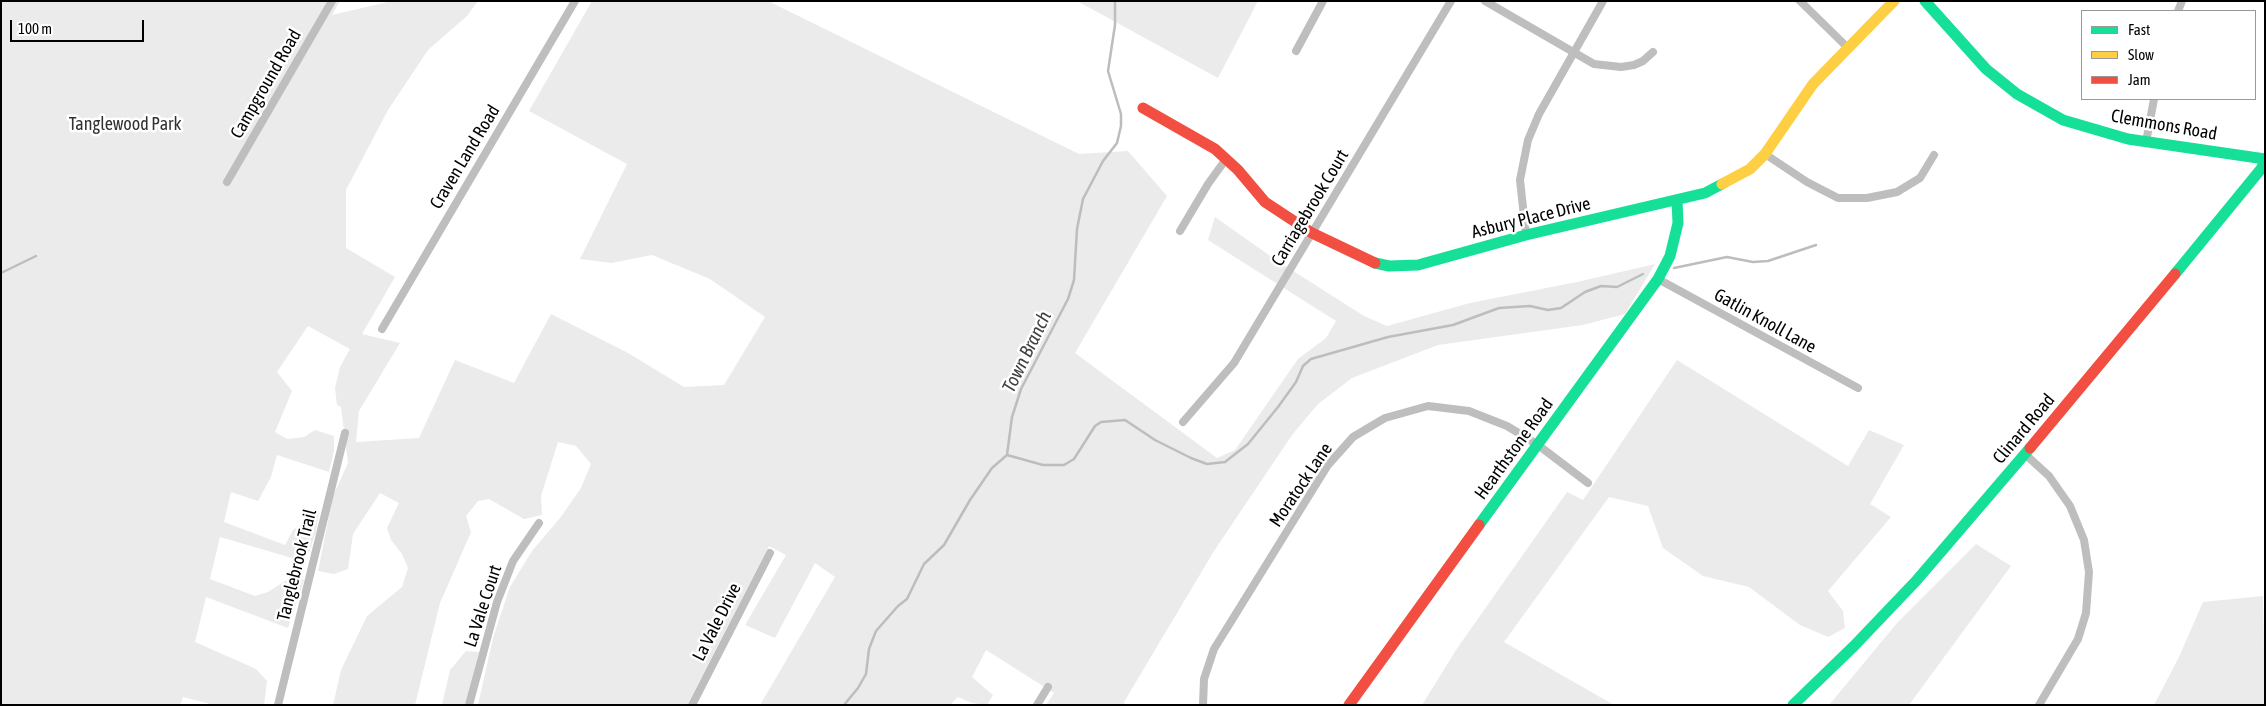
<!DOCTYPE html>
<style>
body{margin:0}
#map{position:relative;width:2266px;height:706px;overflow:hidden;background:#fff;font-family:"Asap Condensed",sans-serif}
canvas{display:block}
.frame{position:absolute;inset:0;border:2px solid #000;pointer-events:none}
.legend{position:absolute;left:2081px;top:10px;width:175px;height:90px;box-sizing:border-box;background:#fff;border:1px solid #999;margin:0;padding:6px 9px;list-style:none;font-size:15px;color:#000}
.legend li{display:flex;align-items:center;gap:10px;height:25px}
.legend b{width:25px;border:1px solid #999}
.scale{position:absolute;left:10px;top:20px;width:134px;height:22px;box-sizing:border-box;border:2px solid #000;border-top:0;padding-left:6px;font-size:15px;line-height:18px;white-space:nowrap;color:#000;-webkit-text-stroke:4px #fff;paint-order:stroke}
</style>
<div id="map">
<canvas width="2266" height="706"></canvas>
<div class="frame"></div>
<ul class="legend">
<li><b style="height:6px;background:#16e098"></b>Fast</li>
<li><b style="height:6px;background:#ffcf43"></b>Slow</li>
<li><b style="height:6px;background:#f24e42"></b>Jam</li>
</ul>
<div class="scale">100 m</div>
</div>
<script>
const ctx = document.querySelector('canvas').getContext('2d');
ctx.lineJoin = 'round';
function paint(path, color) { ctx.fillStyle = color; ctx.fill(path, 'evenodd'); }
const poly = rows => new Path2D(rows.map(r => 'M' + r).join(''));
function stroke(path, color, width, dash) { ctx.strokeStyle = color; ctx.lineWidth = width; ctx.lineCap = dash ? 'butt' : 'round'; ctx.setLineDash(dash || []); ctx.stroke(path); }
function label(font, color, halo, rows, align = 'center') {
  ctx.font = font + ' "Asap Condensed",sans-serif'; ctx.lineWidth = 5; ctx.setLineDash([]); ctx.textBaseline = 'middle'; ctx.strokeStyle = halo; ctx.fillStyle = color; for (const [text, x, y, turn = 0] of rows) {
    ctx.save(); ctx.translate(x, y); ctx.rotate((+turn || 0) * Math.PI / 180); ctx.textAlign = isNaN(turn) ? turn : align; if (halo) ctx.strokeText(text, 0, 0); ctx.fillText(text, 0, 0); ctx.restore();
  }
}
const green = poly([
 [1,1,340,1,332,15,392,1,478,1,467,16,428,50,388,110,346,190,346,248,395,277,362,334,400,343,359,411,356,442,419,438,455,360,514,383,551,314,628,353,684,387,724,385,765,317,710,279,652,255,611,263,580,259,627,164,529,111,592,1,768,1,1079,154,1128,151,1167,196,1075,353,1217,458,1235,450,1298,359,1326,338,1336,321,1208,240,1215,217,1276,260,1364,316,1387,326,1470,303,1577,282,1655,264,1625,314,1583,325,1438,345,1352,378,1318,404,1292,435,1214,551,1124,702,1125,705,1046,705,1054,693,986,650,972,677,993,695,987,705,972,703,958,697,950,705,760,705,835,577,815,563,775,638,745,625,786,555,769,546,687,705,478,705,493,638,510,587,532,551,560,518,581,488,591,464,576,446,558,442,541,496,542,515,524,519,489,499,478,501,466,516,471,532,440,603,415,705,333,705,341,670,367,616,402,587,408,568,402,554,391,540,387,528,399,503,380,493,353,534,348,569,334,574,318,571,333,496,348,463,341,407,337,405,335,388,340,367,350,349,308,326,277,372,292,391,275,432,287,439,304,437,315,430,334,436,334,451,329,472,277,455,271,477,258,501,231,492,224,522,285,545,293,530,319,512,316,532,309,552,299,560,220,537,210,579,255,596,268,592,293,576,304,580,288,628,206,597,195,642,256,669,267,681,264,705,214,705,183,697,180,705,1,705],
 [1077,1,1258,1,1218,78],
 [1677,360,1848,466,1869,430,1904,445,1870,504,1891,517,1828,591,1843,611,1845,628,1828,637,1800,625,1749,587,1703,576,1663,548,1648,506,1609,497,1504,642,1614,705,1422,705,1456,650,1567,492,1583,500],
 [1976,544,2011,566,1909,705,1829,705,1897,623],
 [2263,596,2265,705,2154,705,2179,657,2203,602],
 [466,651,479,652,466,705,442,705,450,670]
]);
const stream = poly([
 [1674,268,1727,257,1753,262,1768,261,1816,245],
 [1,273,36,256],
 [1007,455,1043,465,1064,465,1074,459,1095,426,1101,422,1125,420,1155,440,1191,458,1207,464,1225,462,1248,444,1278,407,1296,382,1303,366,1311,359,1388,337,1453,325,1499,308,1530,306,1548,310,1561,308,1585,292,1601,286,1617,287,1643,274],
 [844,705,858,688,866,674,869,649,876,631,898,606,907,599,924,564,944,545,970,500,992,468,1007,455,1012,417,1021,389,1068,299,1074,280,1077,229,1083,199,1103,161,1117,143,1121,126,1121,114,1108,71,1115,25,1115,1]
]);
const street = poly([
 [1485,1,1594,64,1621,67,1634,65,1643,61,1653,52],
 [1800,1,1847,47],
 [2178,11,2182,1],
 [1296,51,1323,1],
 [2146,142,2154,99],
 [1765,154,1807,182,1838,198,1867,198,1897,192,1920,178,1934,155],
 [227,182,332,1],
 [1180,231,1208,184,1226,159],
 [1526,235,1520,180,1528,140,1539,114,1603,1],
 [1658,279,1858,388],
 [382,329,575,1],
 [1183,422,1234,363,1451,1],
 [2026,455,2049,476,2070,506,2084,540,2089,572,2086,613,2078,639,2039,705],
 [278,705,345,433],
 [469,705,497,602,513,561,539,523],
 [692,705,770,553],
 [1037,705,1048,687],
 [1203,705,1204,679,1214,649,1328,465,1353,437,1385,418,1428,406,1469,411,1507,426,1538,445,1588,483]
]);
const fast = poly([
 [1925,1,1986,69,2017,94,2063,120,2128,139,2265,159],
 [1375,263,1389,266,1418,265,1526,235,1705,193,1722,184],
 [2175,274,2261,169,2265,161],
 [1479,525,1658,279,1670,256,1678,223,1677,201],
 [1793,705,1854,646,1916,581,2030,448]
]);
const slow = poly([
 [1722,184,1750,169,1765,154,1813,84,1894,1]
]);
const jam = poly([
 [1143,108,1215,149,1238,170,1265,202,1312,233,1375,263],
 [2030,448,2175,274],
 [1349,705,1479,525]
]);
const streetNames = [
 ["Campground Road",266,84,-60],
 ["Clemmons Road",2164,125,10],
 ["Craven Land Road",465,157,-59],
 ["Carriagebrook Court",1310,208,-59],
 ["Asbury Place Drive",1531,218,-14],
 ["Gatlin Knoll Lane",1765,321,29],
 ["Clinard Road",2024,429,-50],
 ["Hearthstone Road",1514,449,-54],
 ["Moratock Lane",1301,485,-56],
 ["Tanglebrook Trail",297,565,-76],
 ["La Vale Court",483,606,-72],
 ["La Vale Drive",717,622,-63]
];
const parkNames = [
 ["Tanglewood Park",125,124]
];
const waterNames = [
 ["Town Branch",1027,352,-64]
];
paint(green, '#ebebeb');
stroke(stream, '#bdbdbd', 2.5);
stroke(street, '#bebebe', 8);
stroke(fast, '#16e098', 11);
stroke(slow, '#ffcf43', 11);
stroke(jam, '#f24e42', 11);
label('18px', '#000', '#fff', streetNames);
label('18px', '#313131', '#fff', parkNames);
label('italic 19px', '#424242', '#fff', waterNames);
</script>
